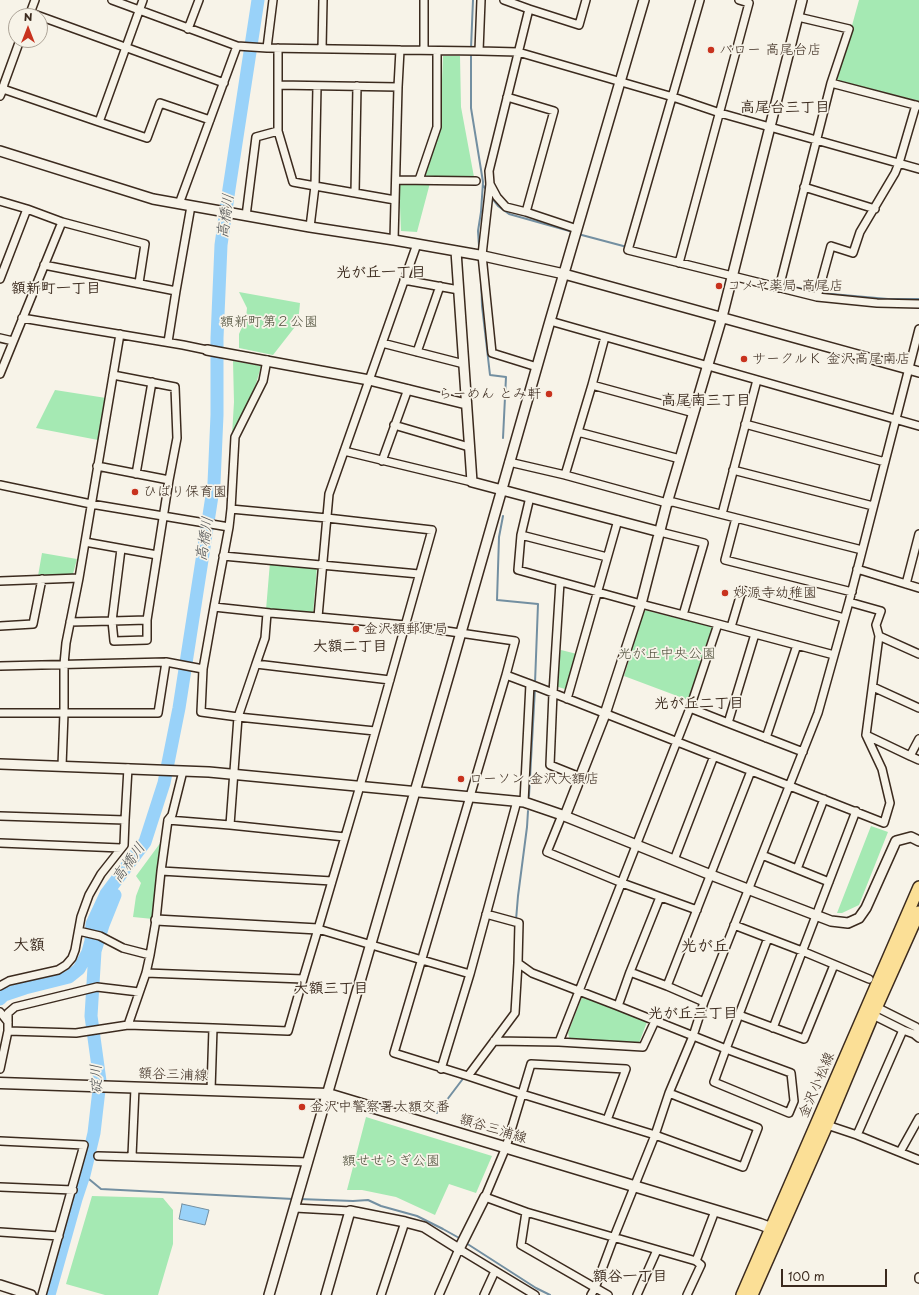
<!DOCTYPE html>
<meta charset="utf-8">
<style>
body{margin:0}
#map{position:relative;width:919px;height:1295px;overflow:hidden;background:#f7f3e8;font-family:"Playpen Sans",sans-serif}
canvas{display:block}
.north{position:absolute;left:8px;top:8px;width:40px;height:40px;box-sizing:border-box;background:#f7f3e8;border:1px solid #aca397;border-radius:50%;rotate:0deg;font-size:11px;font-weight:700;line-height:16px;text-align:center;color:#3b2a1e}
.north::after{content:'';display:block;margin:auto;width:14px;height:18px;background:#c8321e;clip-path:polygon(50% 0,100% 100%,50% 72%,0 100%)}
.scale{position:absolute;left:781px;top:1269px;width:106px;height:18px;box-sizing:border-box;border:2px solid #3b2a1e;border-top:0;padding-left:5px;font-size:12px;line-height:14px;white-space:nowrap;color:#3b2a1e;-webkit-text-stroke:3px #f7f3e8;paint-order:stroke}
</style>
<div id="map">
<canvas width="919" height="1295"></canvas>
<div class="north">N</div>
<div class="scale">100 m</div>
</div>
<script>
const ctx = document.querySelector('canvas').getContext('2d');
ctx.lineJoin = 'round';
function paint(path, color) { ctx.fillStyle = color; ctx.fill(path, 'evenodd'); }
const poly = rows => new Path2D(rows.map(r => 'M' + r).join(''));
function stroke(path, color, width, dash) { ctx.strokeStyle = color; ctx.lineWidth = width; ctx.lineCap = dash ? 'butt' : 'round'; ctx.setLineDash(dash || []); ctx.stroke(path); }
function label(font, color, halo, rows, align = 'center') {
  ctx.font = font + ' "Playpen Sans","Klee One",sans-serif'; ctx.lineWidth = 3.5; ctx.setLineDash([]); ctx.textBaseline = 'middle'; ctx.strokeStyle = halo; ctx.fillStyle = color; for (const [text, x, y, turn = 0] of rows) {
    ctx.save(); ctx.translate(x, y); ctx.rotate((+turn || 0) * Math.PI / 180); ctx.textAlign = isNaN(turn) ? turn : align; if (halo) ctx.strokeText(text, 0, 0); ctx.fillText(text, 0, 0); ctx.restore();
  }
}
const green = poly([
 [859,0,919,0,919,101,837,80],
 [443,56,460,56,461,107,474,177,425,176,440,127],
 [399,182,430,183,417,232,401,231],
 [239,292,300,303,298,323,273,355,239,348,239,334,246,318,247,308],
 [233,361,261,366,256,384,232,435,234,402],
 [55,390,106,398,98,440,36,428],
 [42,553,77,559,73,574,38,576],
 [270,562,317,566,313,614,266,610],
 [644,610,713,627,688,700,624,676],
 [561,650,577,654,565,689,555,686],
 [871,826,888,832,859,905,842,913,837,913],
 [161,842,156,887,153,919,133,917,136,896,141,883,136,876],
 [582,997,647,1022,639,1043,570,1041,568,1033],
 [366,1117,492,1156,476,1193,449,1184,435,1215,396,1197,362,1190,347,1190],
 [92,1196,163,1198,173,1210,173,1244,158,1295,105,1295,66,1284]
]);
const water = poly([
 [182,1204,209,1210,205,1225,179,1219,182,1204]
]);
const stream = poly([
 [471,48,473,0],
 [471,53,471,108,483,182,481,212,478,231,479,246],
 [483,185,487,191],
 [491,197,498,206,509,214,573,232],
 [578,234,627,247],
 [481,274,482,306,490,375,506,377,503,438],
 [750,277,816,292],
 [820,293,888,299,919,299],
 [503,516,499,537,497,600,538,604,535,683],
 [529,796,535,688],
 [516,920,518,896,527,827,528,811],
 [437,1113,465,1076],
 [84,1175,101,1189,293,1199],
 [299,1199,353,1201,368,1200,381,1206,417,1216,443,1229,461,1239],
 [466,1243,536,1288,550,1295]
]);
const river = poly([
 [0,999,4,995,25,988,69,977,79,969,88,952,91,941,92,924,106,894,145,842,164,783,179,708,214,483,217,415,217,338,221,245,229,189,258,0],
 [49,1295,76,1199,84,1175,94,1133,100,1081,91,1016,95,951,103,925,115,895]
]);
const minor = poly([
 [112,0,237,46,267,48,400,50,398,87,394,240],
 [481,0,479,51,518,52,673,97,720,113,919,169],
 [504,0,529,9,489,171,490,184,482,255,492,353,537,367],
 [700,0,628,250,817,297,877,303,919,304],
 [529,9,579,25,586,0],
 [31,13,224,83],
 [29,16,35,0],
 [188,29,199,0],
 [267,48,273,0],
 [322,49,323,0],
 [400,50,479,51],
 [424,50,424,0],
 [831,83,919,106],
 [278,85,398,87],
 [317,86,315,186,395,200],
 [0,88,3,89,4,84,20,40],
 [0,96,3,89,99,122,143,0],
 [99,122,147,138,160,103,210,120],
 [278,131,293,182,315,186,310,227],
 [396,180,476,181],
 [419,180,437,127,437,51],
 [490,184,497,197,506,207,526,212,554,111,507,97],
 [804,187,875,209],
 [355,193,357,86],
 [0,201,27,209,62,222,0,374],
 [179,204,237,46],
 [526,212,577,229],
 [246,216,256,137,278,131,278,48],
 [62,222,145,244,139,283],
 [417,244,329,494,318,617,405,625,515,641,506,675],
 [679,263,749,3,739,0],
 [44,265,176,291],
 [0,279,27,209],
 [404,280,459,290],
 [779,288,831,83,849,29,798,17],
 [817,297,831,246,853,253,860,232,895,173,899,163,916,105],
 [22,318,183,345,207,350],
 [550,321,919,426],
 [0,338,13,341],
 [168,342,176,291,191,206],
 [382,343,464,364],
 [417,352,440,286],
 [267,360,263,381,235,437,231,509,327,518,432,530,360,786,345,837],
 [113,375,175,387,177,438,169,480],
 [592,385,605,337],
 [745,424,885,462],
 [394,425,469,447],
 [578,432,680,459],
 [344,451,472,482],
 [382,461,408,389],
 [509,462,565,475,667,503,673,502,862,550],
 [733,470,873,506],
 [136,474,152,382],
 [565,475,592,385,694,413],
 [0,485,91,504,229,527,214,607],
 [530,497,521,535,518,570,641,604,718,624,690,708,559,1042,643,1047,655,1021],
 [722,514,757,380],
 [736,518,725,560,852,592],
 [229,527,231,509],
 [660,532,704,543,683,615],
 [521,535,607,557],
 [85,542,157,555],
 [121,549,112,621,147,620],
 [223,556,419,574],
 [857,569,919,588],
 [0,581,79,578],
 [560,582,553,693,550,765,580,777],
 [906,584,919,534],
 [70,622,112,621,114,641,147,640,147,620,169,480,97,466],
 [718,624,834,655],
 [0,626,33,624,42,579],
 [731,627,742,590,844,618],
 [755,634,728,723,803,752],
 [879,636,919,654],
 [256,664,265,638,267,613],
 [0,666,166,662,203,669,214,607,270,613,318,617],
 [203,669,201,712,238,717,375,731],
 [390,680,256,664,238,717,230,825,345,837,318,929,422,960,470,974,517,801],
 [873,687,919,708],
 [567,699,618,520],
 [690,708,728,723],
 [0,713,158,713,166,662],
 [866,735,910,756,919,739],
 [766,738,797,645],
 [910,756,919,760],
 [62,766,64,713,64,664,66,643,79,578,120,334],
 [524,802,530,684,884,823,890,803,882,769,866,735,879,636,876,625,881,611,849,602],
 [562,815,547,852,622,883,697,910],
 [0,816,125,820,128,768],
 [168,820,172,815,183,771],
 [0,843,121,848],
 [762,855,829,882],
 [674,860,714,756],
 [797,869,824,799],
 [161,871,332,881],
 [486,914,519,923,518,963,532,973,618,1006,630,972,667,986,704,1002],
 [734,925,802,951,869,979],
 [83,932,100,936,123,948,150,955],
 [518,963,515,1013,468,1076,522,1094,531,1064,626,1069,607,1120],
 [630,972,660,897],
 [146,973,303,979,288,1031,213,1028,211,1090],
 [303,979,318,929],
 [0,986,9,981,58,970,66,965,72,958,75,950,81,917,89,895,101,874,124,845,125,820],
 [667,986,751,771],
 [618,1006,726,1049,768,938],
 [876,1007,916,1027,919,1030],
 [0,1012,8,1022],
 [739,1015,804,1039,834,965],
 [873,1015,903,1030,914,1034,919,1038],
 [128,1025,213,1028],
 [773,1028,856,811],
 [8,1031,8,1013,15,1007,97,987,139,992],
 [494,1041,559,1042],
 [726,1049,791,1073,794,1101,789,1113,714,1082,726,1049],
 [0,1069,8,1031,76,1033,128,1025,146,973,150,955,156,920,161,871,168,820,230,825],
 [441,1069,470,974],
 [468,1076,394,1053,506,675,530,684],
 [827,1125,857,1135,919,1160],
 [857,1135,903,1030],
 [0,1141,84,1145,42,1295],
 [900,1152,919,1118],
 [98,1156,308,1162],
 [132,1156,135,1088],
 [0,1187,73,1190],
 [295,1208,350,1211],
 [526,1212,696,1261,701,1265,687,1295],
 [0,1232,59,1236],
 [696,1261,715,1211],
 [919,1277,919,1279],
 [381,1295,405,1222],
 [439,1295,459,1249,535,1295],
 [484,1295,495,1271],
 [591,1295,595,1288,614,1237,655,1135,669,1093,693,1036,704,1002,818,713,849,602,919,329],
 [608,1295,521,1245,526,1212,485,1197,506,1147,522,1094,655,1135,743,1167,758,1128,669,1093],
 [637,1295,657,1250]
]);
const tertiary = poly([
 [0,151,153,199,310,227,394,240,479,255,564,274,919,372],
 [456,251,472,482,660,532],
 [207,350,369,380,466,404],
 [0,764,209,772,524,802,562,815,711,875,831,921,848,923,859,918,866,908,896,841,911,837,919,841],
 [565,816,605,714,641,604,667,503,722,317,802,0],
 [156,920,318,929],
 [0,1285,31,1295],
 [269,1295,450,671,550,321,644,0],
 [326,1295,350,1211,405,1222,424,1227,459,1249,485,1197]
]);
const secondary = poly([
 [0,1083,328,1094,760,1224,778,1231]
]);
const primary = poly([
 [742,1295,919,887],
 [752,1295,827,1125,873,1015,919,912]
]);
const markers = [
 [711,50,4,"#c8321e"],
 [719,286,4,"#c8321e"],
 [744,359,4,"#c8321e"],
 [549,394,4,"#c8321e"],
 [135,492,4,"#c8321e"],
 [725,593,4,"#c8321e"],
 [356,629,4,"#c8321e"],
 [461,779,4,"#c8321e"],
 [302,1107,4,"#c8321e"]
];
const poiNames = [
 ["バロー 高尾台店",719,50],
 ["コメヤ薬局 高尾店",727,286],
 ["サークルＫ 金沢高尾南店",752,359],
 ["らーめん とみ軒",541,394,"right"],
 ["ひばり保育園",143,492],
 ["妙源寺幼稚園",733,593],
 ["金沢額郵便局",364,629],
 ["ローソン 金沢大額店",469,779],
 ["金沢中警察署大額交番",310,1107]
];
const parkNames = [
 ["額新町第２公園",269,322],
 ["光が丘中央公園",667,654],
 ["額せせらぎ公園",391,1161]
];
const streetNames = [
 ["額谷三浦線",173,1075,2],
 ["金沢小松線",817,1085,-67],
 ["額谷三浦線",493,1129,17]
];
const neighbourhoodNames = [
 ["高尾台三丁目",785,108],
 ["光が丘一丁目",381,273],
 ["額新町一丁目",56,289],
 ["高尾南三丁目",706,401],
 ["大額二丁目",350,647],
 ["光が丘二丁目",699,704],
 ["大額三丁目",331,989],
 ["光が丘三丁目",693,1014],
 ["額谷一丁目",630,1277]
];
const waterNames = [
 ["高橋川",226,216,-82],
 ["高橋川",205,539,-81],
 ["高橋川",129,863,-54],
 ["碇川",97,1079,-91]
];
const quarterNames = [
 ["大額",29,946],
 ["光が丘",705,947]
];
paint(green, '#a5e9b3');
paint(water, '#99d2f9');
stroke(water, '#738fa1', 1);
stroke(stream, '#738fa1', 2);
stroke(river, '#99d2f9', 13);
stroke(minor, '#3b2a1e', 10);
stroke(tertiary, '#3b2a1e', 12);
stroke(secondary, '#3b2a1e', 13);
stroke(primary, '#3b2a1e', 14);
stroke(minor, '#f7f3e8', 7);
stroke(tertiary, '#f7f3e8', 9);
stroke(secondary, '#f7f3e8', 10);
stroke(primary, '#fbdf96', 11);
for (const [x, y, r, color] of markers) { const dot = new Path2D(); dot.arc(x, y, r, 0, 2 * Math.PI); ctx.fillStyle = color; ctx.fill(dot); stroke(dot, '#f7f3e8', 1.5); }
label('14px', '#3b2a1e', '#f7f3e8', poiNames, 'left');
label('14px', '#50503c', '#f7f3e8', parkNames);
label('14px', '#3b2a1e', '#f7f3e8', streetNames);
label('bold 15px', '#3b2a1e', '#f7f3e8', neighbourhoodNames);
label('italic 15px', '#525455', '#f7f3e8', waterNames);
label('bold 16px', '#3b2a1e', '#f7f3e8', quarterNames);
</script>
